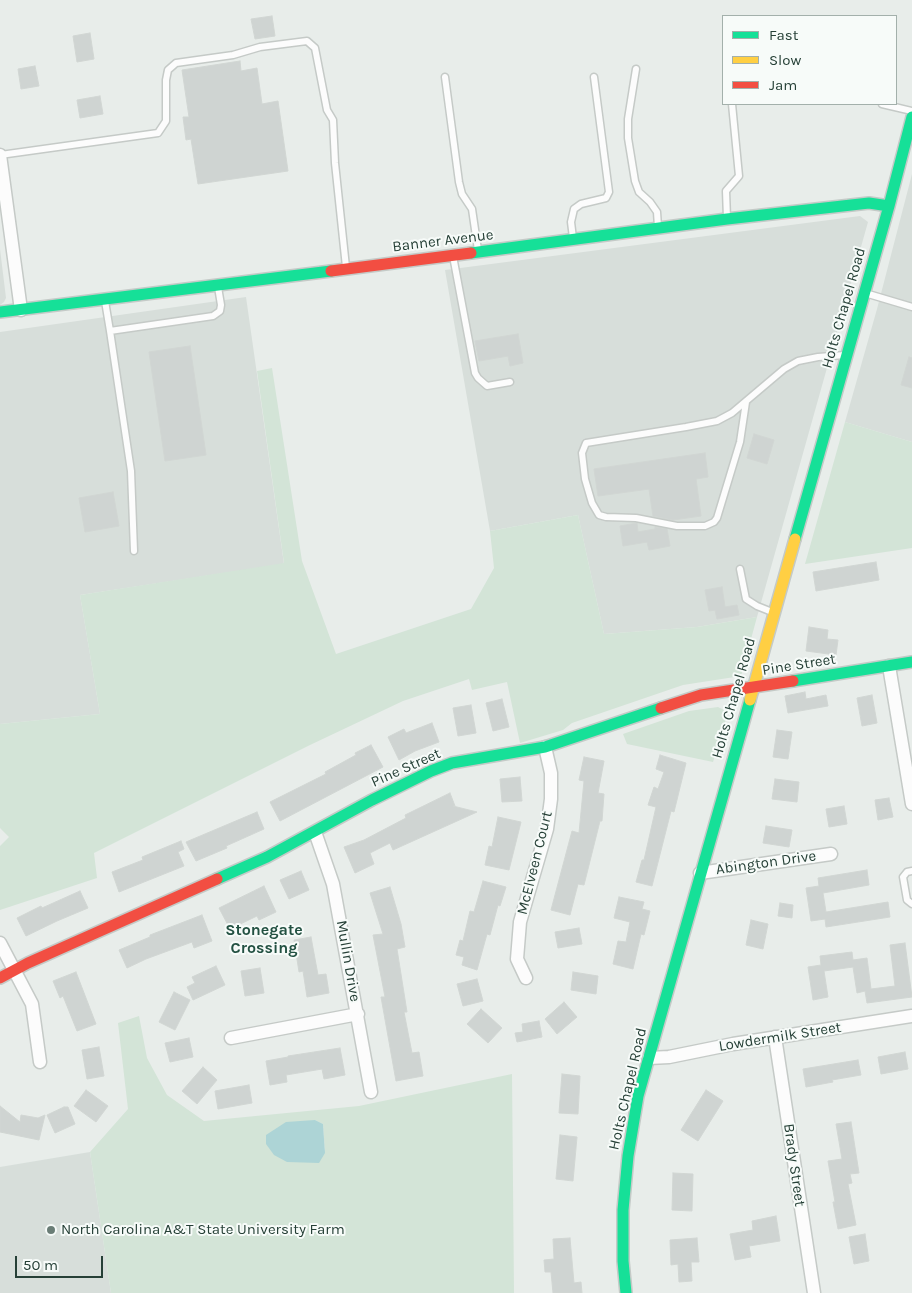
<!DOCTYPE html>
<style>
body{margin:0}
#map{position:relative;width:912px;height:1293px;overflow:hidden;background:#e8edea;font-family:Karla,sans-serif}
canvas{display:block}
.legend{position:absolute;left:722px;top:15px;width:175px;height:90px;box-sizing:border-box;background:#f7fbf9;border:1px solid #a3b0ab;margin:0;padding:6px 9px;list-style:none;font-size:15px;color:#264037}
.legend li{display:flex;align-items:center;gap:10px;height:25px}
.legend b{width:25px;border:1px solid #a3b0ab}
.scale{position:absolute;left:15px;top:1256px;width:88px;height:22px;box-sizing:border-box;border:2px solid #264037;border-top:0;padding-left:6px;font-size:15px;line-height:18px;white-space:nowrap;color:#264037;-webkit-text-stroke:4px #f7fbf9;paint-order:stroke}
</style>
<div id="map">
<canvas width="912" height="1293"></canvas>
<ul class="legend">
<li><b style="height:6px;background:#16e098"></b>Fast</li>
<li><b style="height:6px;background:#ffcf43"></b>Slow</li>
<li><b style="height:6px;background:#f24e42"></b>Jam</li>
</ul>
<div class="scale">50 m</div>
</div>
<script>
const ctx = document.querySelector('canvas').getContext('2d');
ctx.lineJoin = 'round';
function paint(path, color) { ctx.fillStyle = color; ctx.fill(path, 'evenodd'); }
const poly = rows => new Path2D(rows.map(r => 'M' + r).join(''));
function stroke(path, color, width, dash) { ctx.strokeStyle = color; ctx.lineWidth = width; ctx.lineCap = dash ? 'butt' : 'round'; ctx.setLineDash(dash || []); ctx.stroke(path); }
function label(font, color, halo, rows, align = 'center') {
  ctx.font = font + ' Karla,sans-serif'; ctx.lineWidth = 4; ctx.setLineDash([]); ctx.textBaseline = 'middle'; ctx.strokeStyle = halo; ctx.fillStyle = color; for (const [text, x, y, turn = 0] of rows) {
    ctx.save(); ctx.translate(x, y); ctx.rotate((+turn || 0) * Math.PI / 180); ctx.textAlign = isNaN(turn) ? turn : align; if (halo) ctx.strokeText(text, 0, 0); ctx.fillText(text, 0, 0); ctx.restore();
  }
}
const built = poly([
 [912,174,912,442,845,422,877,309],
 [860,216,868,222,757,617,697,627,604,634,578,515,490,531,445,270],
 [0,249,6,298,4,302,0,305],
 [246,297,284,564,80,595,100,714,0,724,0,332],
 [90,1152,111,1293,0,1293,0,1167]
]);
const green = poly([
 [272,368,302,561,336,654,471,609,494,568,490,531,578,515,604,634,697,627,757,617,741,676,683,685,572,723,563,730,520,743,507,682,472,690,469,679,403,701,310,745,94,853,97,878,0,910,0,846,9,837,0,828,0,724,100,714,80,595,284,563,257,371],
 [845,422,912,442,912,548,805,564],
 [718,707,724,710,727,716,713,762,627,744,623,734,689,711],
 [139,1016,147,1058,167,1095,204,1121,359,1106,512,1074,514,1293,111,1293,90,1152,128,1109,118,1023],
 [315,1120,323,1124,325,1153]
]);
const water = poly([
 [315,1120,323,1124,325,1153,319,1163,287,1162,274,1155,266,1144,266,1135,286,1122]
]);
const building = poly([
 [272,16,275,36,255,39,251,19,272,16],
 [90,33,94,59,77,62,73,36,90,33],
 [240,61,241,71,257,68,262,104,278,101,288,171,198,184,191,139,186,140,183,117,189,117,182,70,240,61],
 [35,66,39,86,21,89,18,69,35,66],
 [100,96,103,114,80,118,77,100,100,96],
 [518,334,523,363,510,366,508,356,479,361,475,341,518,334],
 [190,346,206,455,165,461,149,352,190,346],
 [909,357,912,358,912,388,901,385,909,357],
 [754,434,774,440,767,464,747,458,754,434],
 [705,453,708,477,696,479,701,516,673,520,653,516,649,489,598,496,594,469,705,453],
 [113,492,119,526,85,532,79,498,113,492],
 [637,523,638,532,655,529,655,527,667,529,670,546,649,550,647,542,623,546,620,526,637,523],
 [876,562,879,580,816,591,813,572,876,562],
 [722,587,725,607,737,605,739,615,717,619,715,610,709,611,705,590,722,587],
 [809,627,828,630,827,639,838,640,836,655,806,651,809,627],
 [805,692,806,699,826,695,828,706,788,713,785,696,805,692],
 [872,695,877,723,862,726,857,698,872,695],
 [502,699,509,727,493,731,486,703,502,699],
 [471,705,476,733,458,736,453,708,471,705],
 [432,723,439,742,415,751,399,760,388,737,404,729,406,733,432,723],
 [777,730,792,732,788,759,773,757,777,730],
 [371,745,383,767,280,821,270,802,326,774,325,772,356,755,355,753,371,745],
 [660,755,686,763,674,812,671,811,652,886,636,882,642,860,644,860,656,807,648,805,654,787,658,789,664,772,656,769,660,755],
 [584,757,604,761,598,793,604,794,602,821,600,821,584,885,578,884,570,915,551,910,572,831,579,833,584,781,579,780,584,757],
 [520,777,522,801,502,802,500,779,520,777],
 [775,779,799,782,797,802,772,799,775,779],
 [450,793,455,806,453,806,477,812,393,850,390,843,370,853,374,864,355,873,344,847,364,840,406,818,405,815,450,793],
 [889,798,893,817,878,820,875,800,889,798],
 [844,806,847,824,829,827,826,809,844,806],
 [257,812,264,829,226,846,227,848,196,861,186,842,257,812],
 [498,817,521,822,509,870,485,865,489,846,492,847,498,817],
 [766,826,792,830,789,847,763,843,766,826],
 [181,841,184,849,178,852,184,866,119,892,112,872,143,860,142,857,181,841],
 [867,870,869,885,823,893,826,912,888,902,890,917,826,927,825,919,811,921,806,888,819,886,818,878,867,870],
 [301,871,309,890,289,899,280,880,301,871],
 [483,881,506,887,500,906,498,905,490,935,487,934,477,970,462,965,464,957,456,955,460,940,463,941,470,911,474,912,483,881],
 [264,886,276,912,259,920,257,916,230,929,219,908,264,886],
 [390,887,401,924,405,947,397,949,407,1012,404,1012,412,1053,419,1052,423,1076,396,1081,381,997,385,997,373,935,383,934,370,893,390,887],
 [80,891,88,908,57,921,26,936,17,918,41,906,42,908,80,891],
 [619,897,644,902,642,909,650,911,644,935,641,934,633,969,613,964,618,941,626,942,630,922,614,918,619,897],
 [780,903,793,905,792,918,778,916,780,903],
 [202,915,212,941,194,948,192,942,146,959,127,968,119,950,150,937,150,935,202,915],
 [751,920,768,924,763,949,746,945,751,920],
 [579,928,582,944,558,948,555,932,579,928],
 [311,937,318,975,326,974,329,993,307,997,303,971,299,972,294,940,311,937],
 [905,943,912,997,867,1003,865,991,857,993,853,967,824,971,828,997,813,1000,808,967,821,965,820,956,852,952,853,960,867,958,871,989,895,986,890,945,905,943],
 [216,966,225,985,193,1000,187,987,195,983,192,977,216,966],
 [260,968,264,993,245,996,241,971,260,968],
 [76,972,96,1024,77,1031,63,996,60,998,53,981,76,972],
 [573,972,598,976,596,994,571,990,573,972],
 [477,979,483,1001,463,1006,457,984,477,979],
 [174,992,190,1000,175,1030,159,1022,174,992],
 [564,1002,577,1017,557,1034,545,1019,564,1002],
 [481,1009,502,1028,488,1043,467,1024,481,1009],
 [539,1021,542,1037,517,1042,515,1033,523,1032,522,1024,539,1021],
 [189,1038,193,1057,170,1062,165,1043,189,1038],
 [99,1047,104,1076,87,1079,82,1050,99,1047],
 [340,1048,345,1075,324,1079,322,1069,286,1075,287,1082,270,1085,266,1061,288,1057,288,1056,340,1048],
 [905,1052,908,1069,881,1074,878,1057,905,1052],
 [858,1060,861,1075,832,1080,833,1082,806,1087,803,1069,858,1060],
 [203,1067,217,1080,197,1104,182,1091,203,1067],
 [562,1074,580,1076,578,1114,559,1113,562,1074],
 [249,1085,252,1103,218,1109,215,1091,249,1085],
 [86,1090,108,1106,96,1122,74,1106,86,1090],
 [706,1090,723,1101,698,1141,681,1130,706,1090],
 [0,1106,20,1122,21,1115,38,1118,45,1115,39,1140,0,1132,0,1106],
 [64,1107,68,1107,75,1124,55,1133,47,1115,64,1107],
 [851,1122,859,1173,850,1174,852,1183,848,1184,856,1225,838,1229,833,1202,835,1202,828,1161,842,1159,836,1124,851,1122],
 [560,1135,577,1137,573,1181,556,1179,560,1135],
 [673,1173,693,1174,692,1211,672,1210,673,1173],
 [776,1216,780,1241,749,1246,751,1257,735,1260,730,1234,753,1230,752,1221,776,1216],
 [865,1234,869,1261,854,1264,849,1237,865,1234],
 [570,1238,574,1283,581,1282,582,1293,553,1293,551,1272,545,1272,544,1260,554,1259,553,1239,570,1238],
 [697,1238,699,1262,691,1262,692,1281,679,1282,678,1264,671,1265,670,1240,697,1238]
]);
const lane = poly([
 [636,69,628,119,628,138,635,181,639,192,650,202,657,212,658,227],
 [445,77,459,182,462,194,472,209,478,250],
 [882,104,912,111],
 [0,155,158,133,166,121,166,80,168,70,176,63,233,55,260,47,307,41,315,48,327,110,333,120,335,163,346,267],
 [727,218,726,191,739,176,732,104],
 [573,238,571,222,574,209,581,204,606,198,609,192,594,77],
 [453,256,475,373,478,378,487,386,510,382],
 [865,293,912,307],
 [105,301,110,331,213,316,220,311,221,305,218,287],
 [110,331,131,471,134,551],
 [746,402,740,442,717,518,714,522,705,526,677,526,636,518,606,517,599,515,592,503,585,479,582,453,586,443,686,427,717,421,732,413,784,369,798,361,818,357,845,355],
 [740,569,746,599,757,606,772,612],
 [912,871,907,872,903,877,907,900,912,904]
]);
const street = poly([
 [0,155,21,310],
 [889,666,912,804],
 [315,832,333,884,371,1092],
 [700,873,831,854],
 [0,943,32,1004,40,1062],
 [526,978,517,959,520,922,547,829,551,799,551,773,545,747],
 [775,1037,814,1293],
 [231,1038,358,1014],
 [649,1058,669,1057,733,1044,912,1016]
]);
const fast = poly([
 [471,253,727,219,869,203,889,206],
 [0,312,331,271],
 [795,539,889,206,912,117],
 [793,681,912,662],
 [217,879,267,857,372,800,431,771,452,763,545,747,661,708],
 [626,1293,623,1261,623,1210,628,1156,638,1096,750,700]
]);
const slow = poly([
 [750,700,795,539]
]);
const jam = poly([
 [331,271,471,253],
 [661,708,701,695,793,681],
 [0,978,28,963,217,879]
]);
const markers = [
 [51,1230,5,"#6a7d76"]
];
const streetNames = [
 ["Banner Avenue",443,241,-7],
 ["Holts Chapel Road",844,308,-74],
 ["Pine Street",799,665,-9],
 ["Holts Chapel Road",734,698,-74],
 ["Pine Street",406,768,-24],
 ["McElveen Court",535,863,-76],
 ["Abington Drive",766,863,-8],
 ["Mullin Drive",348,961,80],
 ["Lowdermilk Street",780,1037,-9],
 ["Holts Chapel Road",628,1089,-77],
 ["Brady Street",794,1165,82]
];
const poiNames = [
 ["North Carolina A&T State University Farm",61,1230]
];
const neighbourhoodNames = [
 ["Stonegate",264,930],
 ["Crossing",264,948]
];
paint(built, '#d7deda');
paint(green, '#d3e4d7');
paint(water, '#add4d6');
paint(building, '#cfd4d2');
stroke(building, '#d1d6d3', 1);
stroke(lane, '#c5cac7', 9);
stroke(street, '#c5cac7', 15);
stroke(fast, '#c4cac7', 14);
stroke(slow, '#c4cac7', 14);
stroke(jam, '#c4cac7', 14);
stroke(lane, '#fcfcfc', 6);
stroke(street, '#fcfcfc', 12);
stroke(fast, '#16e098', 11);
stroke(slow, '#ffcf43', 11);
stroke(jam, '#f24e42', 11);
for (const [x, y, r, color] of markers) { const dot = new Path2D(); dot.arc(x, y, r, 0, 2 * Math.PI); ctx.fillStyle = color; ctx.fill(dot); stroke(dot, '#f7fbf9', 2); }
label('15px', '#264037', '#f7fbf9', streetNames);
label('15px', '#264037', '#f7fbf9', poiNames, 'left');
label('bold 16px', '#235142', '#f7fbf9', neighbourhoodNames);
</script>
